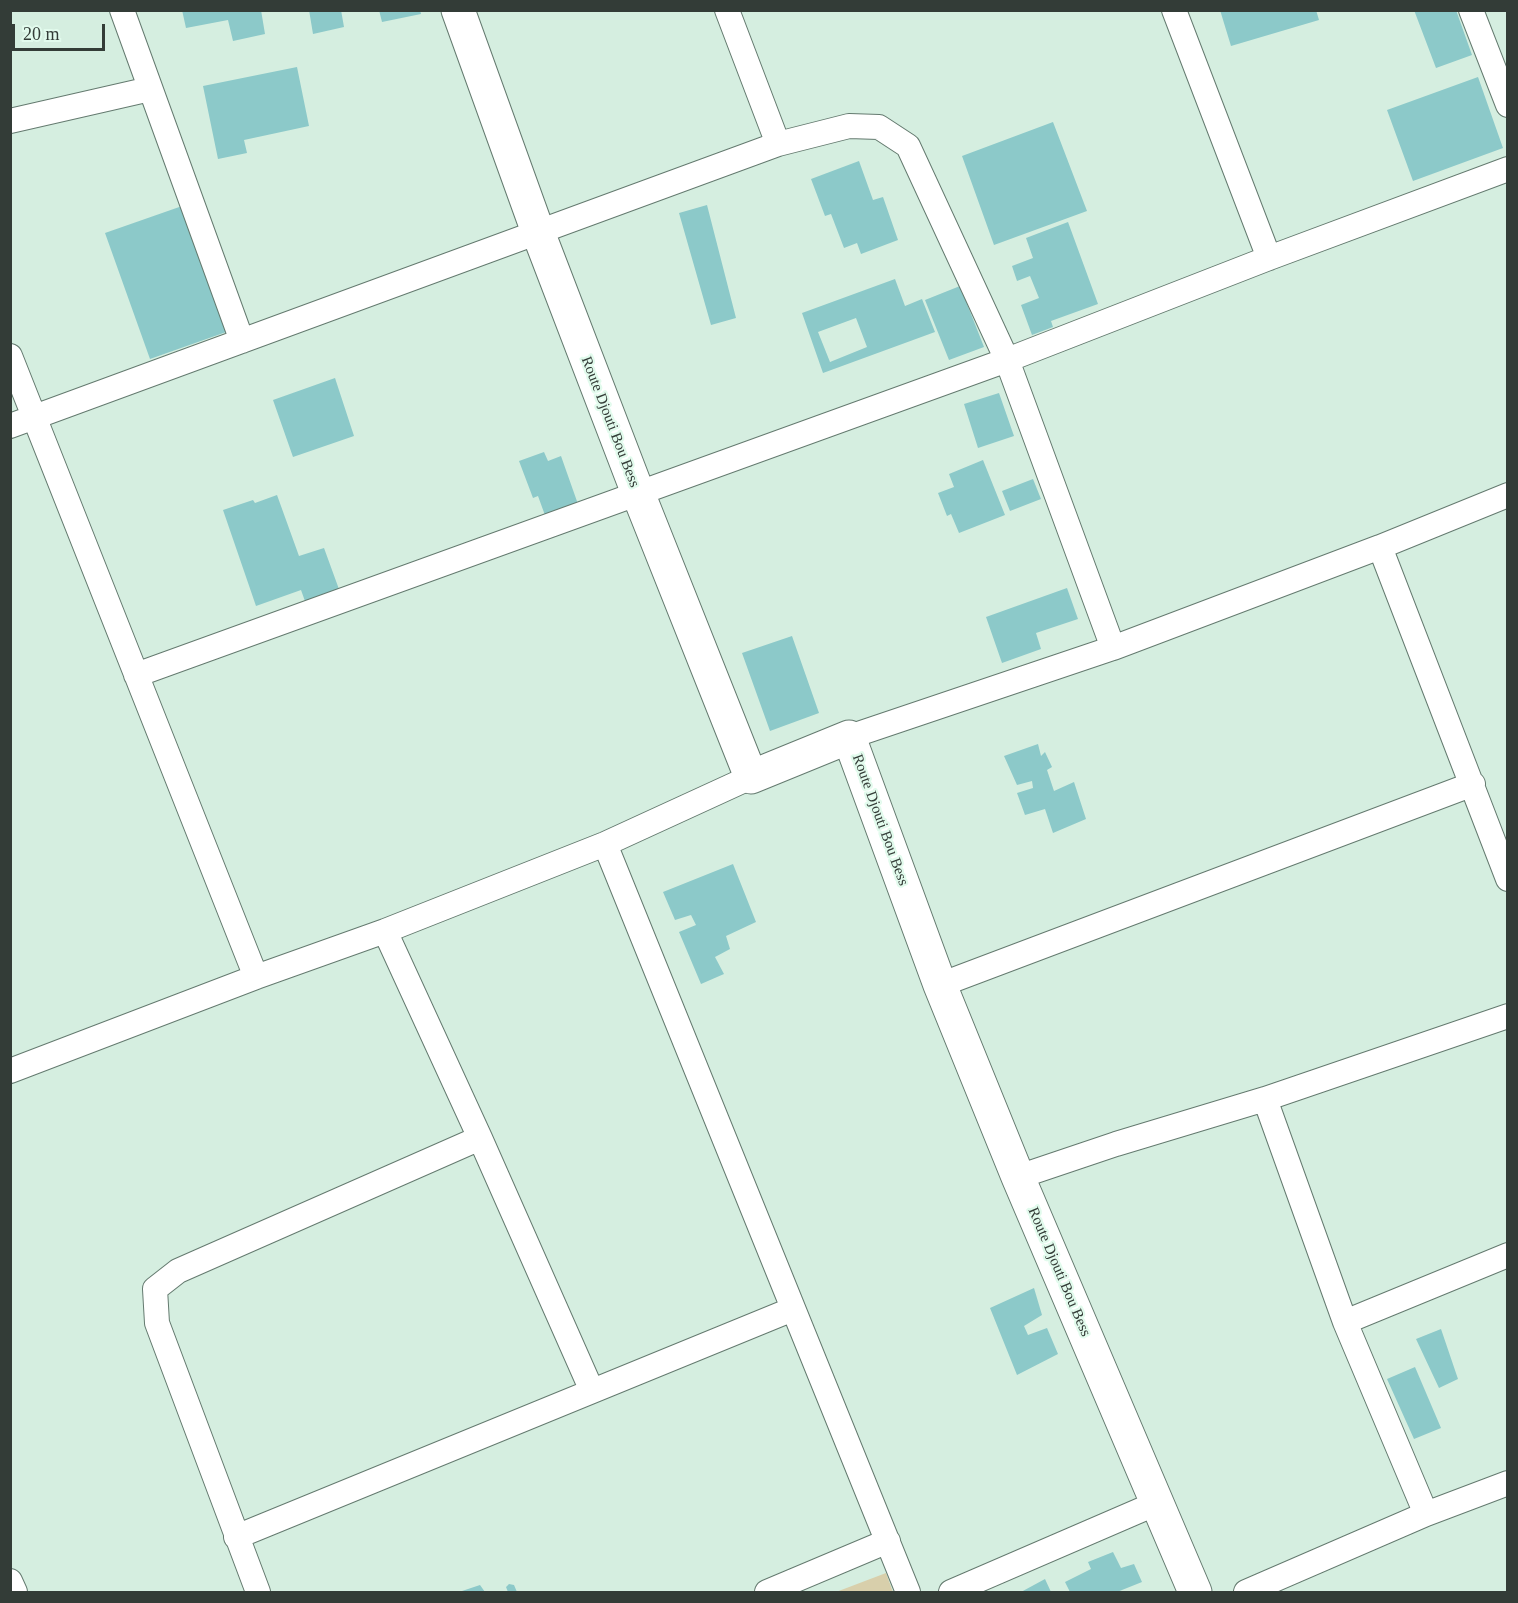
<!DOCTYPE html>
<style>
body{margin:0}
#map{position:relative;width:1518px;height:1603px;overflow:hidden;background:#d5eee0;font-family:Georgia,serif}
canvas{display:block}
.frame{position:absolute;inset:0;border:12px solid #333c37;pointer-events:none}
.scale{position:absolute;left:12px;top:24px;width:93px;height:27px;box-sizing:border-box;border:3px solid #333c37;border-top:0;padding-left:8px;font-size:18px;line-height:21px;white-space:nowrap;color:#333c37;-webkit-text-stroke:4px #e2fbed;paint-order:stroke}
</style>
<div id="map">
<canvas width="1518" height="1603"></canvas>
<div class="frame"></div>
<div class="scale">20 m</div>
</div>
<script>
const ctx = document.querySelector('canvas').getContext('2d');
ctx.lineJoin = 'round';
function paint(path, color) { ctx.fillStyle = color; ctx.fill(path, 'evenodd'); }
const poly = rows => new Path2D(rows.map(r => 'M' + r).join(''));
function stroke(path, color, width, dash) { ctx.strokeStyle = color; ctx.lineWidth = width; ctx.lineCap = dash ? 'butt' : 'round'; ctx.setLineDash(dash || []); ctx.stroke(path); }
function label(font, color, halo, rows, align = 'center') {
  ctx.font = font + ' Georgia,serif'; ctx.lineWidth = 4.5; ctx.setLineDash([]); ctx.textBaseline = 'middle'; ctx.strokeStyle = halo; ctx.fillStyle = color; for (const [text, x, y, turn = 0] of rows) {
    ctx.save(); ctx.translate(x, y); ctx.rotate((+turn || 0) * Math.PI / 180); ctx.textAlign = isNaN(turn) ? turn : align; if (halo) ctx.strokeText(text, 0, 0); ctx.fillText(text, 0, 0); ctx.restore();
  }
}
const green = poly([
 [886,1573,893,1592,836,1592]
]);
const building = poly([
 [182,10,261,10,265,34,233,41,228,20,186,28],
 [309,10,341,10,344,27,313,34],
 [379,10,420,10,421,14,382,22],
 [1220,10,1316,10,1319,20,1231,46],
 [1414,10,1456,10,1472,55,1436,68],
 [297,67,309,126,244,140,247,153,218,159,203,86],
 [1478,77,1503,148,1413,181,1387,110],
 [1053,122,1087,211,994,245,962,156],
 [859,161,873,200,883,197,898,240,861,254,857,243,844,248,831,214,825,216,811,179],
 [185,205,229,331,150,359,105,233],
 [707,205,736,318,711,325,679,213],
 [1068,222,1098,304,1051,321,1053,327,1032,335,1021,305,1039,298,1030,276,1017,281,1012,266,1033,258,1026,238],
 [895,279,905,306,922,299,935,332,823,373,802,313],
 [856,318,867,347,830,362,818,332],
 [960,286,984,347,949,360,925,300],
 [335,378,354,436,293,457,273,400],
 [999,393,1014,436,978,448,964,404],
 [544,452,548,461,561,456,579,507,546,518,538,496,533,498,519,461],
 [983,460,1005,515,959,533,951,514,947,516,938,493,954,487,949,474],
 [1033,479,1041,499,1010,511,1002,491],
 [277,495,299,556,324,548,340,592,306,604,301,590,256,606,223,510,253,500,255,503],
 [1067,588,1078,619,1036,633,1041,649,1002,663,986,617],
 [792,636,819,713,770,731,742,653],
 [1038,744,1041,756,1045,752,1052,767,1047,770,1054,791,1074,782,1086,819,1053,833,1045,809,1025,815,1017,793,1033,788,1032,781,1017,785,1004,756],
 [733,864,756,922,726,936,730,949,715,957,724,974,701,984,679,932,696,925,691,915,675,920,663,892],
 [1034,1288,1042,1315,1024,1326,1028,1335,1047,1328,1058,1354,1017,1375,990,1308],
 [1441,1329,1458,1379,1439,1388,1416,1339],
 [1415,1367,1441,1428,1414,1439,1387,1379],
 [1113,1552,1121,1568,1134,1564,1142,1582,1117,1592,1070,1592,1065,1582,1091,1569,1088,1562],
 [1045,1579,1051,1592,1021,1592],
 [509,1584,514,1585,517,1592,508,1592,506,1587],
 [480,1585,485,1592,459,1592]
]);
const minor = poly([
 [122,10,242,341],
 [727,10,778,144],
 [1174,10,1269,258],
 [1471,10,1508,105],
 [10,121,150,89],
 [10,356,256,977],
 [10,426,778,144,849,126,879,127,908,146,1007,360,1113,648],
 [1380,547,1508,879],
 [136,675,1007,360,1269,258,1508,169],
 [849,737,1113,648,1380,547,1508,495],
 [605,844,908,1592],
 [385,931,480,1138,592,1391],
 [940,985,1473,784],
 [10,1071,256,977,385,931,605,844,751,777],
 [1265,1099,1345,1322,1426,1514],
 [1018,1177,1116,1144,1265,1099,1508,1016],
 [1345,1322,1508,1255],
 [236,1537,793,1309],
 [10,1581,15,1592],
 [258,1592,157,1323,155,1289,178,1271,480,1138],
 [767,1592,888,1541],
 [951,1592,1157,1503],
 [1246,1592,1426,1514,1508,1483]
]);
const secondary = poly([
 [458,10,538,232,638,493,751,777,849,737,940,985,1018,1177,1195,1592]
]);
const streetNames = [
 ["Route Djouti Bou Bess",610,422,69],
 ["Route Djouti Bou Bess",880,820,70],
 ["Route Djouti Bou Bess",1059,1272,67]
];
paint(green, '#d8cfab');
paint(building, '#8cc9c9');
stroke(minor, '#647a6f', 26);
stroke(secondary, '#647a6f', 35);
stroke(minor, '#fff', 24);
stroke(secondary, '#fff', 33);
label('15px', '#333c37', '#e2fbed', streetNames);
</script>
